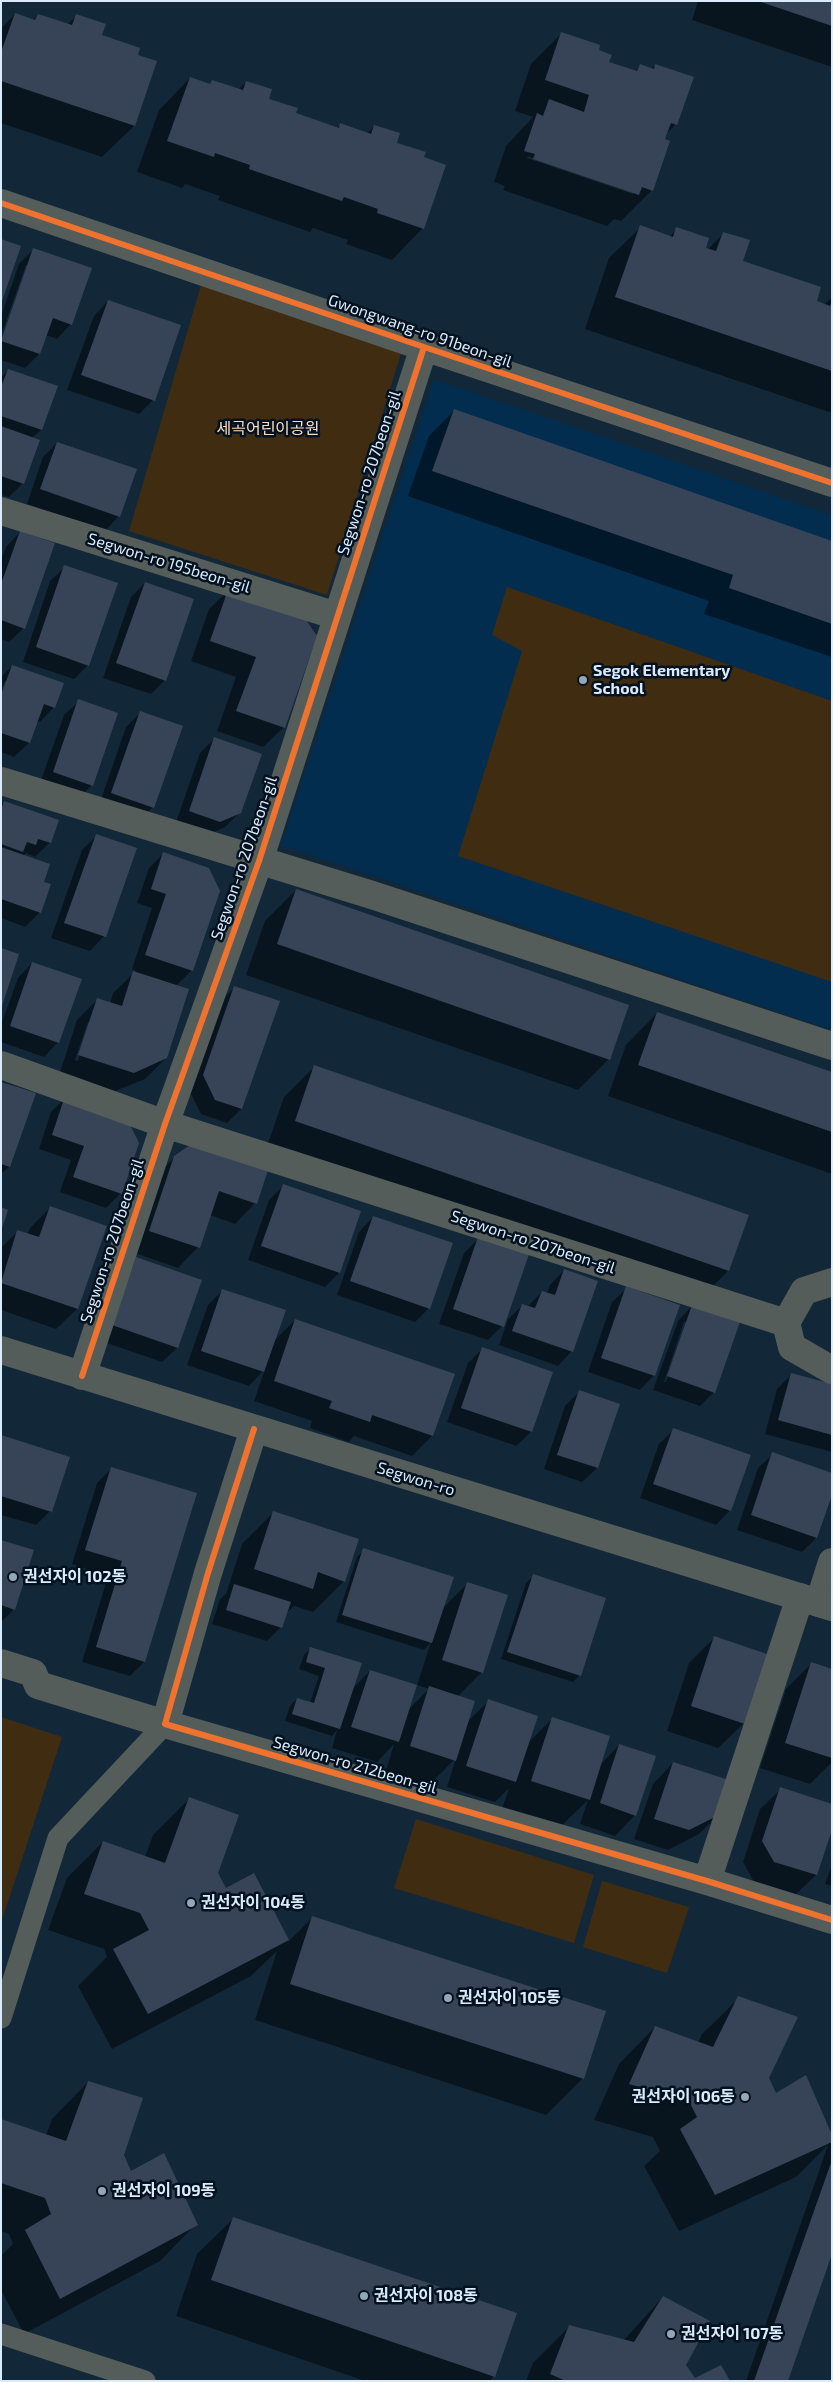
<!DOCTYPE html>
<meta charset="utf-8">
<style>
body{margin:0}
#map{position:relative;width:833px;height:2382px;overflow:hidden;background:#122839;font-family:"Exo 2",sans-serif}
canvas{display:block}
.frame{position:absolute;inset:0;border:2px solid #daebfc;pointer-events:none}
</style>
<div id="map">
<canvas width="833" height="2382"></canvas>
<div class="frame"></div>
</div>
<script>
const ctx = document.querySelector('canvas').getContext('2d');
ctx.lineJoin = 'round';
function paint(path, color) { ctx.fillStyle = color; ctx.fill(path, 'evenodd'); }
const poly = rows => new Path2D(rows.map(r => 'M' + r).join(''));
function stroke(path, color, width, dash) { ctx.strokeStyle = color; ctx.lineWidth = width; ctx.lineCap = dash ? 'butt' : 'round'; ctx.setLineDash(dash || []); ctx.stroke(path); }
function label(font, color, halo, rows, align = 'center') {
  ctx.font = font + ' "Exo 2","Noto Sans KR",sans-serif'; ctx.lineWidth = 5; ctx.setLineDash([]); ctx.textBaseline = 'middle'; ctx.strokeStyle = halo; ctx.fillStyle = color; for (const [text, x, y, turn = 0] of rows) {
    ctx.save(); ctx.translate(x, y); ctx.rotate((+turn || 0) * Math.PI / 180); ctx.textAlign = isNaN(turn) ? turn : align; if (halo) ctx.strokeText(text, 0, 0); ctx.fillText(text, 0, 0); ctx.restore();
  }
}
const built = poly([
 [434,379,832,515,832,1030,281,845]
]);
const green = poly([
 [201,285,401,353,327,595,129,531],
 [507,587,832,701,832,982,458,856,522,651,492,635],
 [1,1717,62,1737,1,1923],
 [416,1819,594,1875,574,1943,394,1888],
 [602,1881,689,1907,667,1973,583,1947]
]);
const shadow = poly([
 [698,1,832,1,832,67,692,20],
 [15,14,33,20,38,15,67,25,77,15,100,36,136,56,155,62,134,126,102,157,1,123,1,29],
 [562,33,597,50,608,63,634,72,641,65,651,69,655,65,676,124,665,135,652,190,621,221,614,219,607,226,503,190,505,186,494,182,506,146,533,117,515,111,531,64],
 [528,156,633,192,633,194,527,158],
 [190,78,209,85,238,90,246,82,267,100,294,114,336,129,341,125,367,134,374,126,396,144,423,228,392,260,346,244,348,240,313,228,310,232,218,200,220,196,185,184,182,188,137,172,159,110],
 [641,227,669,237,677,229,707,250,724,233,741,262,815,302,824,305,832,297,832,413,585,329,609,258],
 [34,249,71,324,57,339,46,335,39,354,25,368,1,360,1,344,29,265,26,265,1,336,1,316,19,264],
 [108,301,153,400,139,414,67,390,94,316],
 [8,371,56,387,41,430,32,438,23,483,9,497,1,495,1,377],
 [454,411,832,542,832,657,704,614,709,601,408,496,429,436],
 [57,443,119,516,105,531,27,504,43,457],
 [20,532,24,628,9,642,1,639,1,560,6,547],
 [65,567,88,665,74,679,23,662,50,581],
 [145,583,165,680,151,694,103,678,131,597],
 [230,589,284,727,263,747,217,731,236,677,191,661,209,609],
 [12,666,54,707,40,722,37,721,29,743,14,757,1,752,1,699,7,681,5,681,1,691,1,677],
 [79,701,92,785,77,800,39,786,64,715],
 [141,712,181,727,152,808,138,822,98,808,126,727],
 [215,738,240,812,225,827,205,836,175,825,200,753],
 [4,803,50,842,35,857,26,853,23,856,42,883,40,912,25,927,1,918,1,806],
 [96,836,104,936,90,951,51,938,82,850],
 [163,854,192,970,176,986,166,1058,145,1079,113,1092,59,1075,77,1020,97,1000,110,1004,113,993,136,971,132,969,152,908,137,903,149,868],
 [88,1022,90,1022,78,1061,75,1060],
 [296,890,609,1059,578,1090,246,975,265,921],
 [32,963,58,1042,44,1057,1,1042,1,1025,18,978],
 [235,987,241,1109,227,1123,201,1114,189,1090,220,1002],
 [657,1013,832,1074,832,1174,608,1096,626,1045],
 [315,1066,747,1216,728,1271,697,1302,265,1152,284,1097],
 [1,1083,34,1094,9,1167,1,1174],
 [65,1098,121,1193,106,1208,60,1192,71,1160,39,1149,51,1112],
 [175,1157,255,1203,235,1224,210,1215,198,1247,178,1268,129,1251,154,1178],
 [283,1186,339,1273,325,1287,248,1260,269,1200],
 [50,1208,77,1309,56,1329,1,1310,1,1248,18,1231,27,1235,30,1228],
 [373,1217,429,1308,415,1322,337,1295,359,1232],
 [479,1238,502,1326,488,1340,439,1324,464,1253],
 [136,1259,200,1281,177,1348,162,1362,98,1340,122,1273],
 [564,1270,572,1351,558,1366,499,1345,508,1319,523,1305,527,1307,542,1292,547,1294,550,1285],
 [627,1288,654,1375,640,1390,588,1372,612,1302],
 [223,1290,273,1342,295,1320,432,1436,412,1456,354,1436,349,1442,310,1428,312,1421,254,1401,265,1369,249,1386,187,1365,208,1305],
 [692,1306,714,1392,700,1406,653,1390,678,1321],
 [684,1322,687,1322,666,1382,664,1382],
 [483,1348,551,1373,531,1432,516,1446,447,1422,468,1363],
 [792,1374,832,1385,832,1452,765,1434,777,1389],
 [580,1391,619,1405,597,1468,582,1482,544,1469,565,1406],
 [673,1430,730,1510,716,1525,640,1498,659,1444],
 [1,1436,50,1511,36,1525,1,1515],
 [773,1454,832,1492,816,1538,802,1552,737,1530,758,1468],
 [111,1469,144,1662,130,1676,82,1662,108,1576,72,1564,97,1483],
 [273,1513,344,1581,313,1612,294,1606,285,1614,281,1627,267,1641,212,1624,220,1599,226,1594,242,1544],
 [1,1541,14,1609,1,1622],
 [364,1550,442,1609,467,1584,482,1672,457,1697,466,1723,489,1701,528,1743,552,1719,600,1765,619,1745,635,1815,615,1836,580,1824,588,1800,557,1830,501,1812,509,1788,495,1802,447,1787,456,1758,429,1785,386,1771,394,1744,377,1762,332,1748,337,1730,332,1736,285,1721,290,1706,297,1699,310,1703,319,1676,299,1669,304,1655,311,1648,352,1689,370,1671,408,1710,429,1689,417,1685,431,1642,424,1650,336,1622,357,1557],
 [533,1576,580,1675,573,1682,501,1659,526,1583],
 [714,1638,744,1723,718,1748,667,1731,689,1663],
 [811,1664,832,1670,832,1762,810,1784,760,1768,786,1689],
 [673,1763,720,1813,699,1834,668,1850,634,1839,653,1784],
 [781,1789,816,1875,795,1895,754,1882,743,1862,760,1809],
 [189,1799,217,1873,225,1889,254,1875,288,1942,312,1918,583,2078,546,2115,255,2020,277,1951,251,1976,112,2049,78,1986,107,1957,104,1949,48,1930,67,1878,103,1842,145,1857,153,1835],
 [832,1864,832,1886,825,1884],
 [739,1998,775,2095,832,2135,832,2250,787,2381,746,2381,828,2145,796,2177,679,2231,644,2166,660,2151,653,2137,594,2120,619,2064,655,2027,698,2043,702,2034],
 [88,2082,130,2172,196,2224,160,2261,24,2334,1,2290,1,2256,13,2244,9,2234,1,2231,1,2121,46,2135,52,2119],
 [234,2218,494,2376,490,2381,365,2381,176,2316,197,2254],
 [663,2297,684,2365,694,2380,728,2381,526,2381,533,2363,570,2326,623,2341]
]);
const building = poly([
 [761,1,832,1,832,26,761,2],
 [15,13,35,20,38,14,72,25,76,14,106,24,102,35,140,48,138,55,157,61,135,126,1,81,1,52],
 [561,32,600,45,599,50,612,55,609,62,637,71,640,64,654,69,655,64,694,77,677,125,671,123,665,139,670,141,653,191,642,187,639,195,533,159,535,154,524,151,537,113,543,116,549,99,584,112,589,95,545,80],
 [190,77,210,84,212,80,243,90,246,81,272,89,269,99,298,108,296,113,339,128,340,123,371,134,374,125,400,133,397,143,426,152,424,157,446,165,424,229,377,213,378,209,344,197,342,201,249,169,250,165,215,153,214,157,167,141],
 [640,225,673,237,676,227,709,238,706,248,716,251,723,232,750,240,743,261,821,287,817,301,830,306,832,301,832,371,615,297],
 [1,239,21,246,2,301,1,301],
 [33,248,92,268,72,325,53,318,40,354,1,341],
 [108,300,181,325,155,401,81,375],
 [8,369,58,386,42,430,1,416,1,387],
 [454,409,832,541,832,624,729,588,733,575,432,471],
 [1,426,40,440,24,484,1,476],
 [57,442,137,469,120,517,40,489],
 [20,531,55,543,25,629,1,620,1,584],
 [64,565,118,583,89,666,36,647],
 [145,582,194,599,166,681,116,663],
 [229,587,300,611,317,636,285,728,236,711,256,657,210,641],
 [12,665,64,683,55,708,44,704,30,743,1,733,1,695],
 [78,699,118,713,93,786,53,772],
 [140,711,183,726,154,808,111,793],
 [214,737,262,754,241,813,220,822,189,811],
 [4,801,59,820,51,843,38,839,36,845,27,842,23,852,1,844,1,810],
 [96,834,137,848,106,937,64,923],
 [1,847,50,864,44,882,51,884,41,913,1,899],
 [163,852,209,868,220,891,193,971,145,955,166,894,151,889],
 [296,889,629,1005,610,1060,277,944],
 [1,948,19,954,2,1006,1,1006],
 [32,962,82,979,59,1043,10,1026],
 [133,971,189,989,167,1058,134,1073,78,1055,97,998,122,1006],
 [234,986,280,1001,242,1109,215,1100,203,1075],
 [657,1012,832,1072,832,1132,638,1065],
 [314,1065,749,1215,729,1271,295,1121],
 [1,1082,36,1093,10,1167,1,1164],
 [65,1096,126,1117,139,1143,122,1194,73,1177,84,1146,52,1135],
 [193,1143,268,1170,257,1204,219,1191,200,1248,149,1231,174,1156],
 [283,1184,361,1211,340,1273,261,1246],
 [50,1206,107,1226,78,1309,1,1283,17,1230,39,1237],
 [1,1207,8,1210,2,1228,1,1228],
 [373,1216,453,1243,430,1309,350,1281],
 [478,1237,529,1254,504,1327,453,1309],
 [136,1257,202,1280,178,1348,112,1325],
 [564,1269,598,1281,573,1352,512,1331,522,1304,535,1308,542,1291,555,1295],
 [626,1286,680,1305,655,1376,601,1358],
 [222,1289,286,1310,264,1372,201,1351],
 [692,1305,740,1322,715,1393,667,1376],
 [295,1319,455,1374,433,1436,372,1415,370,1422,329,1408,332,1401,274,1381],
 [482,1347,553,1372,532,1432,461,1408],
 [791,1373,832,1384,832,1435,778,1420],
 [579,1390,620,1404,598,1468,557,1455],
 [673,1428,751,1455,731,1511,653,1484],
 [1,1435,70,1457,52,1512,1,1496],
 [772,1452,832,1473,832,1495,817,1538,751,1515],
 [111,1467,197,1493,145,1662,96,1647,122,1561,85,1550],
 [273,1511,359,1539,345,1582,318,1572,313,1589,254,1569],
 [1,1540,34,1550,15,1610,1,1605],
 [363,1548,454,1577,432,1643,342,1615],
 [533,1574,606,1598,581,1676,507,1652],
 [467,1582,508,1595,483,1673,442,1660],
 [234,1584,291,1602,282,1628,226,1610],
 [714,1636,767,1654,745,1724,691,1706],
 [310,1647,362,1663,340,1729,292,1714,297,1698,314,1703,325,1668,306,1662],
 [811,1662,832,1669,832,1758,785,1743],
 [370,1670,417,1685,399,1742,351,1727],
 [429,1686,475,1701,456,1761,410,1746],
 [488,1699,538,1716,516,1782,466,1766],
 [552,1717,610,1736,590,1800,531,1781],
 [619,1744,656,1756,636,1816,600,1803],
 [673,1762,732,1781,721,1814,689,1830,654,1819],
 [780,1787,832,1804,832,1830,817,1875,774,1862,762,1841],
 [189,1797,239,1815,218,1873,226,1888,254,1873,289,1940,148,2014,113,1949,149,1930,140,1913,84,1894,103,1841,165,1863],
 [312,1916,606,2011,584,2079,290,1984],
 [738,1996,798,2017,769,2078,776,2093,806,2075,832,2135,832,2142,715,2195,680,2129,697,2117,689,2101,629,2084,655,2026,713,2047],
 [88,2081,143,2098,124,2155,131,2171,164,2153,198,2225,60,2299,25,2230,51,2214,45,2198,1,2183,1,2119,66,2141],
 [832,2160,832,2254,788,2381,754,2381],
 [233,2217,517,2313,495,2377,211,2280],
 [663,2296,710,2321,686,2365,695,2378,721,2365,730,2381,566,2381,550,2374,569,2325,634,2342]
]);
const service = poly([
 [1,2018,58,1838,165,1724],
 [1,2334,145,2381]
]);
const minor = poly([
 [1,203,424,347,832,483],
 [1,511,337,616],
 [1,781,372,895,832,1046],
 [1,1065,165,1124,786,1323],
 [832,1282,804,1291,786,1323,792,1347,832,1370],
 [82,1376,165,1124,259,861,424,347],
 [254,1429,208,1573,165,1724,707,1881,832,1920],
 [819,1603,832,1562],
 [1,1663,33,1673,38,1685,165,1724],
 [707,1881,800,1597]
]);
const tertiary = poly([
 [1,1350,832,1607]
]);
const cycleway = poly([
 [1,203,424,347,832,483],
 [82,1376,165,1124,259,861,424,347],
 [254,1429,208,1573,165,1724,707,1881,832,1920]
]);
const markers = [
 [583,680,5,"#94a7b8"],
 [13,1577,5,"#94a7b8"],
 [191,1903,5,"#94a7b8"],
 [448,1998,5,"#94a7b8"],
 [745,2097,5,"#94a7b8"],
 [102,2191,5,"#94a7b8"],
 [364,2296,5,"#94a7b8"],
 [671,2334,5,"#94a7b8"]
];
const streetNames = [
 ["Gwongwang-ro 91beon-gil",420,331,19],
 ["Segwon-ro 207beon-gil",369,473,-72],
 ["Segwon-ro 195beon-gil",169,563,17],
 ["Segwon-ro 207beon-gil",244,858,-71],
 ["Segwon-ro 207beon-gil",112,1241,-72],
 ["Segwon-ro 207beon-gil",533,1242,18],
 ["Segwon-ro",416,1479,17],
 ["Segwon-ro 212beon-gil",355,1765,16]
];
const parkNames = [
 ["세곡어린이공원",268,429]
];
const poiNames = [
 ["Segok Elementary",593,671],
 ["School",593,689],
 ["권선자이 102동",23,1577],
 ["권선자이 104동",201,1903],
 ["권선자이 105동",458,1998],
 ["권선자이 106동",735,2097,"right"],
 ["권선자이 109동",112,2191],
 ["권선자이 108동",374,2296],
 ["권선자이 107동",681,2334]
];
paint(built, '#022d4f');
paint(green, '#402c11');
paint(shadow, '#0007');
paint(building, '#374458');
stroke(service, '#545d59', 21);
stroke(minor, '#545d59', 28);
stroke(tertiary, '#545d59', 28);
stroke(cycleway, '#ef722f', 6);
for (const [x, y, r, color] of markers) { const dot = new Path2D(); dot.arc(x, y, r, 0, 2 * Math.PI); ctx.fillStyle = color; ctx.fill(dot); stroke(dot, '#04111f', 2); }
label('16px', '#daebfc', '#04111f', streetNames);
label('16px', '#fcdebe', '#04111f', parkNames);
label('bold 16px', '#daebfc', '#04111f', poiNames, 'left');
</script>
